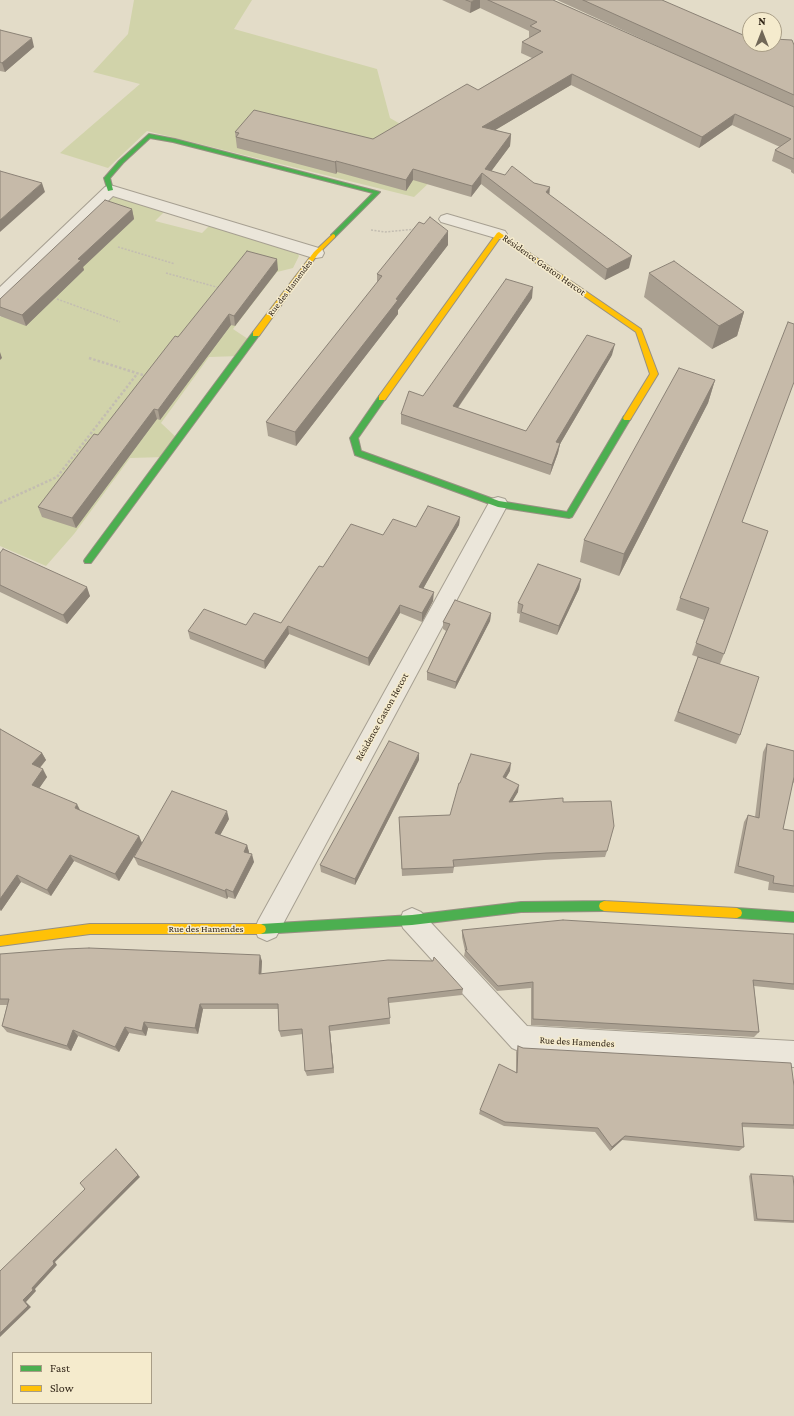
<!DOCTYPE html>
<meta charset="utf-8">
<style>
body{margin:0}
#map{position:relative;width:794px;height:1416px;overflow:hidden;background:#e3dcc8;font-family:"Crimson Pro",serif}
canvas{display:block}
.legend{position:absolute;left:12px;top:1352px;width:140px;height:52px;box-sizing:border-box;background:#f5ebcd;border:1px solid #a89d86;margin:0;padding:5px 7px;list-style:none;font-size:12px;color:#35291b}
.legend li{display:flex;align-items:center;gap:8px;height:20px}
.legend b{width:20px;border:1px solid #a89d86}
.north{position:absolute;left:742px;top:12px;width:40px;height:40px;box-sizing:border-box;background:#f5ebcd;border:1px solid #a89d86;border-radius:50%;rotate:0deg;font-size:11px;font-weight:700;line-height:16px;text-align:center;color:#35291b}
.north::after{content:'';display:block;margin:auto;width:14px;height:18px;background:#726858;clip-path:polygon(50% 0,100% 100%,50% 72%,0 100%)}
</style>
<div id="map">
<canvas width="794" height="1416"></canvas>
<ul class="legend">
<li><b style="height:5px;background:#4caf50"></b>Fast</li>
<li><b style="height:5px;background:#ffc107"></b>Slow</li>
</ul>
<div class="north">N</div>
</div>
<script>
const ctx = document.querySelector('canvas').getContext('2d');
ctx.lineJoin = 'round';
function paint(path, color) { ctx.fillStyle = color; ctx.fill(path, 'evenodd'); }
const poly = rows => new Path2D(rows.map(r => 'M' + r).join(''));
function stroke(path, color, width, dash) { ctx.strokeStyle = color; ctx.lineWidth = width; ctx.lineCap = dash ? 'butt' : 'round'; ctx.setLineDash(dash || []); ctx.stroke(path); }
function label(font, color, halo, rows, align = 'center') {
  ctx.font = font + ' "Crimson Pro",serif'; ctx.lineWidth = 3; ctx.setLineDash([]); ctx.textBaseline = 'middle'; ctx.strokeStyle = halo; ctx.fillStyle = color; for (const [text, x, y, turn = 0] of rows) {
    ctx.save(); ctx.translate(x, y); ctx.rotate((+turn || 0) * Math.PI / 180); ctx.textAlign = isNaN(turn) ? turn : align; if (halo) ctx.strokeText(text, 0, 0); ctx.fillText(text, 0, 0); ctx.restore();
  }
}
const green = poly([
 [134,0,252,0,234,29,377,69,390,118,421,136,467,147,414,197,147,131,108,168,60,153,140,84,93,72,128,34],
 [111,196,165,211,155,221,202,233,214,221,297,252,299,256,293,268,277,272,233,329,251,341,240,356,209,357,161,423,178,439,165,457,130,458,74,534,46,566,0,546,0,317,112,209,96,204]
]);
const pathFar1 = poly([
 [371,230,385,232,416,229],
 [118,247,175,264],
 [166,273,220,288],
 [57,299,120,322]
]);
const path = poly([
 [89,358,146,376],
 [0,503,57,477,137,374]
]);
const street = poly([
 [110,185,322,249,324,253,322,257,316,258,310,257,113,196,6,300,0,301,0,287,105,187,110,185],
 [447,214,505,231,507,234,505,237,499,239,441,222,439,219,441,216,447,214],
 [498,497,505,499,508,504,276,937,267,941,258,937,255,929,258,921,491,499,498,497],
 [412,908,421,912,527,1026,794,1041,794,1067,521,1052,512,1048,403,928,400,920,403,912,412,908]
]);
const fast = poly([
 [149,134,175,139,380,192,335,237,333,238,331,237,331,235,373,193,173,142,150,138,123,163,110,178,113,190,108,191,104,178,105,177,119,161,149,134],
 [253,332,259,332,260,334,91,563,85,563,84,561,85,559,253,332],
 [382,395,386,398,358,438,361,451,499,501,567,512,624,416,630,416,631,418,572,517,569,518,498,507,355,455,350,438,379,396,382,395],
 [604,901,608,903,609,906,608,909,604,911,521,912,412,925,261,934,257,932,256,929,257,926,261,924,412,915,521,902,604,901],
 [737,908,794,912,794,922,737,918,733,916,732,913,733,910,737,908]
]);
const slow = poly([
 [499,232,641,329,658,374,630,420,624,420,623,418,650,374,636,332,500,238,385,400,379,400,379,396,497,233,499,232],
 [333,234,335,235,335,237,318,254,259,336,253,336,253,332,314,252,333,234],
 [604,901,737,908,741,910,742,913,741,916,737,918,604,911,600,909,599,906,600,903,604,901],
 [90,924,261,924,265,926,266,929,265,932,261,934,90,934,0,946,0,936,90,924]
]);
const wall = poly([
 [442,0,553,0,679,56,557,0,662,0,750,44,794,45,794,174,791,172,791,170,772,161,775,150,780,147,732,125,699,148,571,85,495,130,511,134,510,146,491,171,549,194,629,268,605,280,481,184,471,197,413,180,406,191,337,172,336,174,237,148,235,132,373,139,478,90,532,58,521,53,522,42,530,38,529,37,529,31,480,8,470,13],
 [0,30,34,47,5,72,0,71],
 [132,209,134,219,83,267,84,270,26,326,0,316,0,299],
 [448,245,398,310,398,314,296,446,268,436,266,422,377,283,377,274],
 [278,270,235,326,231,325,160,420,157,419,76,528,42,517,38,507,98,435],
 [649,273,744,312,737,336,712,349,644,297],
 [532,298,458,408,526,431,612,355,560,444,558,453,550,475,401,424,401,414,423,396],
 [715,380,708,403,619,576,580,562,584,540],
 [460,517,459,525,423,589,433,601,422,622,400,613,369,666,289,634,265,669,190,639,188,631,246,625,281,623,323,567,383,535,416,527],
 [742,522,724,654,720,664,740,735,736,744,674,721,698,657,692,655,704,620,676,610,680,598],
 [0,553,90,596,67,624,0,592],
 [581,579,579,589,557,635,519,622,520,614,517,613,518,603],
 [491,613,490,621,455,689,427,680,427,672,446,631,443,629,443,622],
 [0,729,42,753,46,760,40,768,47,777,39,788,80,811,139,836,142,843,229,819,220,835,247,845,249,852,249,853,254,862,235,899,228,897,227,899,138,865,134,857,140,847,119,881,74,861,51,896,21,882,1,911,0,910],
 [767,744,794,751,794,782,792,785,783,829,794,831,794,893,768,890,769,882,734,873,744,822,748,815,755,817,763,752],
 [419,760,355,885,321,872,320,865],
 [510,771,506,778,518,792,512,801,563,802,607,851,605,857,544,860,454,867,453,873,402,876,399,817,450,815],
 [462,930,794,934,794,990,754,986,759,1032,754,1037,531,1025,531,988,497,991,464,956,465,951,462,937],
 [0,954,262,961,261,974,463,989,462,995,389,1003,390,1024,330,1031,334,1073,307,1076,305,1071,303,1034,281,1037,279,1031,278,1009,203,1009,198,1034,148,1028,146,1036,129,1033,119,1052,78,1036,71,1051,7,1032,2,1026,7,1005,0,1005],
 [518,1046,523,1048,794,1086,794,1129,742,1127,744,1147,739,1151,622,1140,610,1151,595,1132,504,1126,479,1114,480,1110,516,1072,516,1052],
 [751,1174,794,1187,794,1223,754,1221,749,1176]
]);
const shadedWall = poly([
 [475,0,480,0,480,8,470,13,471,2],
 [32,38,34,47,5,72,2,63],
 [572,74,571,85,482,138,482,127],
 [735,114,732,125,699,148,702,137],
 [511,134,510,146,487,177,485,169],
 [336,161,337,172,336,174,335,162],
 [413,169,413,180,406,191,406,180],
 [482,173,481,184,471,197,472,186],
 [42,183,45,192,0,232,0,220],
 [550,187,549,199,546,192],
 [132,209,134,219,83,267,84,270,26,326,22,315,78,259],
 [448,231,448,245,398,310,398,314,296,446,295,432,396,299],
 [632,256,629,268,605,280,607,269],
 [277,259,278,270,235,326,234,316],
 [533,287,532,298,452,416,453,406],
 [744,312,737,336,712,349,719,326],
 [229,314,231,325,160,420,158,410],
 [615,344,612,355,560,444,558,453,550,475,556,442],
 [0,352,2,358,0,360],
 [715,380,708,403,619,576,624,554],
 [154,409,157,419,76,528,72,518],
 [460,517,459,525,419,596,419,587],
 [581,579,579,589,557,635,559,626],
 [87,587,90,596,67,624,63,615],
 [434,592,433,601,422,622,422,613],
 [400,605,400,613,369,666,368,658],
 [491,613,490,621,455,689,456,682],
 [288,626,289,634,265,669,264,661],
 [42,753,46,760,36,772,32,764],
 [419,753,419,760,355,885,355,879],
 [511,763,510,771,502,784,503,777],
 [43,769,47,777,36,793,32,785],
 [519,785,518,792,508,809,509,802],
 [77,804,81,812,75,808],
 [227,811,229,819,217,841,215,833],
 [139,836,142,843,119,881,115,874],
 [247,845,249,852,246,859,244,852],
 [252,854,254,862,235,899,233,892],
 [70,855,74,861,51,896,47,890],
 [17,875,21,882,1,911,0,909,0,899],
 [226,889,228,897,227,899,225,891],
 [260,955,262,961,261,980,259,974],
 [200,1004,203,1009,198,1034,195,1028],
 [144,1022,148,1028,146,1036,142,1031],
 [329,1026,330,1031,334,1073,333,1068],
 [125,1027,129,1033,119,1052,115,1047],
 [73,1030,78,1036,71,1051,67,1046],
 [625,1136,622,1140,610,1151,612,1147],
 [116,1149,140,1177,55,1262,57,1265,35,1289,36,1291,26,1302,31,1307,0,1337,0,1333,32,1288,53,1261]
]);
const building = poly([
 [466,0,475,0,471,2,466,0],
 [488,0,553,0,794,107,794,159,775,150,791,139,735,114,702,137,572,74,482,127,511,134,485,169,505,175,512,166,534,183,550,187,546,192,632,256,607,269,482,173,472,186,413,169,406,180,336,161,335,162,236,137,239,133,235,132,254,110,373,139,467,84,478,90,543,52,522,42,541,31,530,26,537,22,488,0],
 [583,0,662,0,750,38,750,44,774,44,774,39,792,40,794,45,794,95,583,0],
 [0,30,32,38,2,63,0,62,0,30],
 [0,171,42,183,0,220,0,171],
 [105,200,132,209,78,259,81,260,22,315,0,307,0,299,105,200],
 [430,217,448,231,396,299,398,300,295,432,266,422,382,276,377,274,419,222,424,224,430,217],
 [247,251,277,259,234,316,229,314,158,410,154,409,72,518,38,507,94,434,98,435,175,336,178,337,247,251],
 [674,261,744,312,719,326,649,273,674,261],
 [506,279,533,287,453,406,526,431,587,335,615,344,556,442,560,443,552,465,401,414,409,391,423,396,506,279],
 [788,322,794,324,794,382,742,522,768,531,724,654,696,643,709,608,680,598,788,322],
 [679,368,715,380,624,554,584,540,679,368],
 [428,506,460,517,419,587,434,592,422,613,400,605,368,658,288,626,264,661,188,631,204,609,246,625,254,613,281,623,319,566,323,567,351,524,383,535,393,519,416,527,428,506],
 [3,549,87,587,63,615,0,585,0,553,3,549],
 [538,564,581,579,559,626,521,612,523,605,518,603,538,564],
 [455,600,491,613,456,682,427,672,450,624,443,622,455,600],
 [698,657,759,677,740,735,678,712,698,657],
 [0,729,42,753,32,764,43,769,32,785,77,804,75,808,139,836,115,874,70,855,47,890,17,875,0,899,0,729],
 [389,741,419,753,355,879,320,865,389,741],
 [767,744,794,751,794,777,783,829,794,831,794,886,773,883,774,876,738,866,748,815,759,818,767,744],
 [471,754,511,763,503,777,519,785,509,802,563,798,563,802,611,801,614,826,607,851,546,853,453,860,454,867,402,869,399,817,450,815,459,783,460,783,471,754],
 [172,791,227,811,215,833,247,845,244,852,252,854,233,892,226,889,225,891,134,857,172,791],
 [563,920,794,934,794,984,753,980,759,1032,533,1019,533,982,498,986,465,950,467,950,462,930,563,920],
 [89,948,260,955,259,974,388,960,433,961,434,957,463,989,388,998,390,1018,329,1026,333,1068,305,1071,302,1029,279,1031,278,1004,200,1004,195,1028,144,1022,142,1031,125,1027,115,1047,73,1030,67,1046,2,1026,9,999,0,999,0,954,65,949,89,948],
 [518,1046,523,1048,791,1063,794,1086,794,1125,742,1123,744,1147,625,1136,612,1147,598,1128,505,1122,480,1110,499,1064,517,1073,518,1046],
 [116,1149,138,1175,53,1261,54,1264,32,1288,33,1290,23,1300,28,1306,0,1333,0,1271,85,1189,80,1183,116,1149],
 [751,1174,793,1176,794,1187,794,1221,757,1219,751,1174]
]);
const farStreetnames = [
 ["Rue des Hamendes",290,288,-53]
];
const streetNames = [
 ["Résidence Gaston Hercot",544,265,35],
 ["Résidence Gaston Hercot",382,717,-61],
 ["Rue des Hamendes",206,929],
 ["Rue des Hamendes",577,1042,3]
];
paint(green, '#d1d3aa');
stroke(street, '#a7a092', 2);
stroke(fast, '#979082', 2);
stroke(slow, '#979082', 2);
stroke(pathFar1, '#c3bdb1', 1.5, [2, 1.5]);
stroke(path, '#c3bdb1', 2.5, [2.5, 2]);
paint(street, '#ebe6da');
paint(fast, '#4caf50');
paint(slow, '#ffc107');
paint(wall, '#aaa091');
paint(shadedWall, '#8b8276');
paint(building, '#c6baa9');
stroke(building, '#8b8276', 1);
label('9px', '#35291b', '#f5ebcd', farStreetnames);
label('10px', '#35291b', '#f5ebcd', streetNames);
</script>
